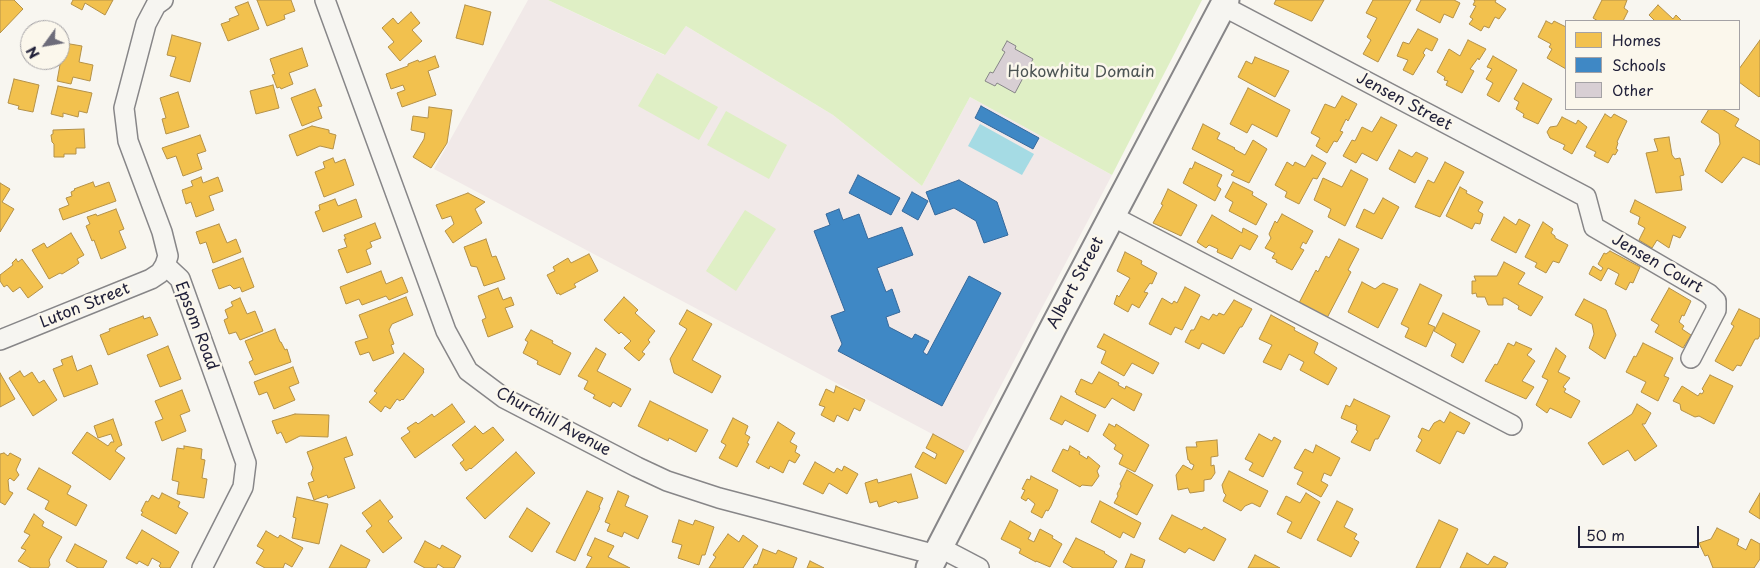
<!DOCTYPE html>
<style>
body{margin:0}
#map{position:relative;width:1760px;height:568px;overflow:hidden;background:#f8f6f0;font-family:"Playpen Sans",sans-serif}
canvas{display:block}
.legend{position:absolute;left:1565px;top:20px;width:175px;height:90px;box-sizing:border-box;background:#fbf7ec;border:1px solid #a4a2a5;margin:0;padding:6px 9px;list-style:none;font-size:15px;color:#22223b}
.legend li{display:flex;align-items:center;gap:10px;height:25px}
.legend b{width:25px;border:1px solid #a4a2a5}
.north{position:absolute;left:20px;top:20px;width:50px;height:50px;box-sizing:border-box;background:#fbf7ec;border:1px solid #a4a2a5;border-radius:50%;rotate:238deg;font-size:14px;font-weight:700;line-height:20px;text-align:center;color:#22223b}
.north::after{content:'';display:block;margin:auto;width:18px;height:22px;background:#6d6c7a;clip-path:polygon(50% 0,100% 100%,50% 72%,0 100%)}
.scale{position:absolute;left:1578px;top:526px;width:121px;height:22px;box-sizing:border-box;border:2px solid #22223b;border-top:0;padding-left:6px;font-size:15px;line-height:18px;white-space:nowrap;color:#22223b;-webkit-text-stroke:4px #fbf7ec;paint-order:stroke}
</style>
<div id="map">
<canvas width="1760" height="568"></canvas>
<ul class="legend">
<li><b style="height:14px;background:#f2c14e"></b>Homes</li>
<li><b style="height:14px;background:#3f88c5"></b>Schools</li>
<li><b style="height:14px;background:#d8cfd4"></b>Other</li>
</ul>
<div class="north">N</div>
<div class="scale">50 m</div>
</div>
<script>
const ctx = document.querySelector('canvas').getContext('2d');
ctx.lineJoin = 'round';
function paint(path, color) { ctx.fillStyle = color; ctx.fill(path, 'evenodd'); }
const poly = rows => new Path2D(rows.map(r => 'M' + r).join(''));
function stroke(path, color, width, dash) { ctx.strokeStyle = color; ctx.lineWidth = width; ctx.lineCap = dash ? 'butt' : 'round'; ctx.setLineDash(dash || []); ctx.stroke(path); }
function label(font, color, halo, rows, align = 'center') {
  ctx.font = font + ' "Playpen Sans",sans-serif'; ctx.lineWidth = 5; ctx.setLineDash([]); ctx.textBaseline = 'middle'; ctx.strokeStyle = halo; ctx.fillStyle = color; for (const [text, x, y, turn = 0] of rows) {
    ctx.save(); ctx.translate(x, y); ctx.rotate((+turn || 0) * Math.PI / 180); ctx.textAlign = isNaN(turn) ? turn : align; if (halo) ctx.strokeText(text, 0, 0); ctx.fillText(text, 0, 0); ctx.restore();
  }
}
const built = poly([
 [528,0,548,0,664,55,686,26,833,115,922,186,970,97,1112,175,966,452,434,169]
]);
const green = poly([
 [548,0,1202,0,1112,175,970,97,922,186,833,115,686,26,665,55],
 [657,73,718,107,699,140,638,106],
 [726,111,787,145,769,179,707,145],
 [745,210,776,229,736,291,706,271]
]);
const water = poly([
 [980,124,1034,154,1022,175,968,146]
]);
const homes = poly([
 [0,0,14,0,23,9,0,33,0,0],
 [73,0,113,0,105,15,85,3,82,10,71,4,73,0],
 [257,0,291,0,295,11,284,15,285,19,267,26,257,0],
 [1276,0,1324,0,1312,21,1311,21,1274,4,1276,0],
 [1373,0,1411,0,1378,62,1363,54,1371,40,1367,37,1377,18,1366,13,1373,0],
 [1421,0,1454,0,1460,3,1453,18,1444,14,1440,23,1416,10,1421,0],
 [1474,0,1496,0,1495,2,1506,9,1499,19,1495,17,1489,28,1484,26,1481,31,1469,24,1473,19,1470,17,1476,6,1473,5,1475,1,1474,0],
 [1602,0,1627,0,1624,8,1628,11,1623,21,1598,21,1593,18,1602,0],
 [248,2,259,29,228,41,221,24,230,21,229,19,239,15,235,7,248,2],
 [465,5,491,12,483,45,456,38,465,5],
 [1658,5,1673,19,1676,15,1682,21,1655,21,1649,15,1658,5],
 [411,12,420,23,412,30,422,41,400,61,388,47,394,42,382,28,393,18,398,24,411,12],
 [1546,21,1552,24,1554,21,1566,27,1566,69,1547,58,1552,49,1549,47,1551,44,1538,37,1546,21],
 [1418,29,1438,39,1432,51,1426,48,1423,53,1425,55,1413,75,1403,70,1408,60,1397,56,1403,42,1409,44,1418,29],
 [172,35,201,43,190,82,170,76,176,57,167,55,172,35],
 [1468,40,1486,49,1479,60,1478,58,1470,69,1474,71,1462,93,1446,85,1448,81,1444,80,1445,77,1437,72,1449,49,1460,56,1468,40],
 [1760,40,1760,96,1759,97,1739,82,1739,69,1760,40],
 [64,43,82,46,79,62,93,65,90,81,73,77,71,84,57,81,64,43],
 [302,48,308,66,289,73,293,84,281,89,280,87,277,88,272,75,275,74,270,59,302,48],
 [435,56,439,67,428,71,436,95,402,107,397,93,405,90,403,85,391,89,386,74,408,66,408,64,418,60,419,62,435,56],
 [1493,56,1517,70,1499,102,1487,95,1493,83,1486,79,1492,69,1487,67,1493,56],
 [1255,57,1289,71,1275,97,1238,77,1246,61,1252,64,1255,57],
 [14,79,39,85,33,112,18,109,19,106,8,103,14,79],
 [1523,83,1552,99,1538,124,1523,117,1524,114,1516,109,1519,102,1514,99,1523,83],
 [273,85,279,108,256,114,250,91,273,85],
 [58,86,92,93,87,113,79,111,78,117,63,113,63,117,51,114,58,86],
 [1248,88,1290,110,1277,137,1252,124,1247,133,1230,124,1248,88],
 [315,89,322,106,318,107,322,118,302,126,291,98,315,89],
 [178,92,189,127,166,134,162,119,166,118,160,98,178,92],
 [1342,96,1357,104,1348,121,1346,119,1340,131,1343,132,1337,142,1334,141,1327,153,1316,146,1320,138,1311,133,1325,104,1335,108,1342,96],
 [429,107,452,110,447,143,431,168,413,157,424,139,425,133,411,130,413,116,428,118,429,107],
 [1709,109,1722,109,1739,119,1735,126,1760,141,1760,165,1743,157,1722,183,1705,171,1720,144,1719,134,1701,122,1709,109],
 [1605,114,1611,118,1614,114,1627,121,1617,142,1618,143,1616,149,1618,150,1615,155,1613,154,1608,163,1594,156,1596,152,1586,147,1605,114],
 [1381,117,1397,125,1377,161,1362,153,1356,163,1343,156,1352,140,1355,141,1362,127,1372,132,1381,117],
 [1562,117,1576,124,1578,120,1587,127,1572,154,1563,149,1565,145,1550,138,1547,132,1550,127,1557,126,1562,117],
 [1203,124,1220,133,1217,139,1235,148,1234,149,1245,155,1253,140,1267,149,1249,183,1231,175,1234,171,1192,149,1203,124],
 [312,126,329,130,329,133,336,135,333,149,320,146,297,156,289,135,312,126],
 [84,129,85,148,76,148,76,154,64,154,64,157,54,157,54,144,52,142,51,135,53,134,53,130,84,129],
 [200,135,206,151,197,154,202,169,183,176,176,156,167,159,162,148,200,135],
 [1669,137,1672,155,1675,159,1680,158,1684,175,1680,176,1682,190,1656,193,1646,153,1658,151,1654,139,1669,137],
 [1399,150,1412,157,1416,152,1428,158,1415,183,1389,169,1399,150],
 [1312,155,1326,163,1317,179,1313,178,1299,204,1285,197,1287,192,1275,185,1287,162,1293,166,1295,162,1305,167,1312,155],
 [333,158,335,163,345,159,354,185,324,197,315,172,325,168,323,162,333,158],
 [1195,162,1222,175,1217,186,1221,189,1215,201,1183,183,1190,168,1192,169,1195,162],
 [1445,162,1464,172,1440,217,1415,207,1428,180,1434,183,1445,162],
 [1351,170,1368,179,1345,226,1328,217,1331,209,1314,200,1323,178,1342,187,1351,170],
 [201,177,203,183,218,177,223,191,209,196,214,210,196,217,191,202,186,204,182,190,193,186,191,181,201,177],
 [93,182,95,187,109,182,116,201,63,220,59,209,69,205,66,198,72,196,71,192,75,190,74,189,93,182],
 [1233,182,1253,192,1252,195,1267,204,1256,225,1229,211,1233,202,1225,197,1233,182],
 [0,183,10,189,2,202,14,209,0,232,0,183],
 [1460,187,1467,191,1466,193,1483,202,1478,211,1483,214,1480,224,1475,223,1472,229,1446,216,1460,187],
 [1168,189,1197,205,1181,236,1153,223,1163,205,1161,204,1168,189],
 [468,193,485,202,475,209,482,223,453,243,445,231,454,224,451,216,442,219,436,205,468,193],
 [1383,198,1399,207,1382,239,1356,227,1364,209,1374,214,1383,198],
 [335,199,338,206,356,199,362,217,323,232,315,212,320,210,319,205,335,199],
 [1635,200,1686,227,1680,238,1673,235,1669,248,1657,240,1652,248,1639,240,1645,228,1638,224,1640,217,1630,212,1635,200],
 [116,209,124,229,119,231,126,248,101,259,94,240,92,241,86,226,90,224,87,217,96,214,97,216,116,209],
 [1282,214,1313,231,1306,244,1303,242,1300,248,1304,250,1292,270,1276,262,1277,260,1272,258,1275,253,1265,248,1271,238,1269,234,1275,221,1277,223,1282,214],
 [1212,215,1242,233,1243,228,1258,236,1250,250,1240,245,1232,259,1217,252,1218,249,1209,245,1206,248,1197,242,1212,215],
 [1504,217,1516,225,1519,219,1530,225,1516,253,1491,240,1504,217],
 [1543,222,1553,229,1551,233,1555,236,1555,238,1568,245,1559,263,1553,261,1546,273,1535,267,1537,263,1525,257,1543,222],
 [375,223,381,238,370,242,372,247,366,250,371,264,347,273,338,250,347,247,344,239,346,239,344,235,375,223],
 [219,224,227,243,236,239,241,252,213,263,206,242,200,244,196,232,219,224],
 [71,233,84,255,77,259,79,263,75,266,62,274,60,273,49,279,32,250,44,243,47,248,71,233],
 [486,239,492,257,496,256,505,279,484,286,477,267,471,266,464,247,486,239],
 [1339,239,1359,249,1348,270,1351,272,1327,318,1299,303,1316,270,1318,272,1326,256,1329,258,1339,239],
 [1610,251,1640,267,1633,283,1630,282,1626,290,1615,284,1619,274,1608,268,1601,281,1589,274,1593,266,1601,271,1603,268,1598,264,1604,253,1606,254,1610,251],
 [1125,252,1142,261,1141,264,1157,273,1152,284,1150,283,1144,292,1148,293,1139,308,1132,304,1128,312,1114,304,1117,295,1119,297,1130,278,1117,271,1125,252],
 [589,254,598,271,574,284,576,287,560,295,559,293,557,294,547,275,555,271,553,267,568,258,571,263,589,254],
 [243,258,254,287,242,292,240,287,234,289,230,285,219,289,212,270,243,258],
 [16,259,18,262,22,259,43,287,28,298,20,287,13,292,7,285,4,287,0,281,0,275,13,265,12,263,16,259],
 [1504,262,1525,273,1518,284,1543,297,1531,316,1518,309,1519,306,1506,298,1503,298,1503,305,1488,305,1485,297,1477,297,1476,293,1472,294,1472,281,1476,281,1474,276,1497,276,1504,262],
 [381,271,386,284,402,277,408,292,389,300,386,296,362,305,359,299,346,304,340,287,381,271],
 [1362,282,1375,289,1383,283,1398,289,1378,328,1348,312,1362,282],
 [1420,284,1442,295,1428,324,1435,327,1426,347,1405,337,1409,328,1401,324,1420,284],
 [1185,287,1200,295,1182,330,1175,327,1171,335,1149,324,1162,298,1172,304,1174,301,1177,303,1185,287],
 [498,288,503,300,511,297,514,305,505,308,513,327,488,337,482,320,486,318,478,296,498,288],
 [1669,288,1691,301,1684,316,1682,315,1679,322,1684,326,1682,329,1691,335,1683,348,1655,332,1659,325,1651,320,1669,288],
 [406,297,413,315,392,324,389,330,394,344,391,345,394,353,373,361,369,352,360,355,355,342,368,338,359,315,406,297],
 [624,297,638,310,635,313,655,331,648,340,650,342,642,352,645,354,639,361,624,348,631,341,621,332,619,334,604,320,624,297],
 [240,298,247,314,255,311,263,331,240,340,236,332,229,334,224,320,228,318,225,310,233,306,231,302,240,298],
 [1584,299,1606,310,1616,335,1605,359,1589,348,1594,334,1592,324,1575,315,1584,299],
 [1234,300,1252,309,1242,327,1240,327,1224,354,1202,343,1199,349,1185,342,1191,330,1194,330,1201,316,1209,320,1213,314,1217,316,1219,313,1224,315,1234,300],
 [1739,309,1760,319,1760,335,1758,339,1755,339,1741,366,1737,365,1733,371,1715,361,1734,326,1731,324,1739,309],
 [687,310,712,324,692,360,721,376,712,393,674,373,670,359,687,329,679,324,687,310],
 [1443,313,1480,331,1463,363,1451,356,1456,344,1434,331,1443,313],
 [1271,315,1295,328,1294,330,1318,343,1314,353,1337,368,1328,385,1300,370,1304,362,1289,354,1281,370,1263,362,1272,345,1259,339,1271,315],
 [143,316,144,319,150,317,158,335,108,355,100,335,110,331,109,329,143,316],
 [275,329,280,342,281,342,285,350,287,349,291,362,255,375,249,362,253,360,245,341,275,329],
 [531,330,553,341,552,343,571,353,560,375,537,364,538,361,523,353,528,342,525,340,531,330],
 [1104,334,1159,363,1153,374,1132,363,1124,376,1101,363,1106,351,1097,347,1104,334],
 [1516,342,1532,349,1527,355,1535,361,1522,381,1534,387,1526,399,1485,381,1495,364,1497,365,1508,343,1514,346,1516,342],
 [1643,343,1673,358,1664,376,1669,378,1658,401,1641,392,1646,382,1626,372,1634,356,1636,357,1643,343],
 [168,346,181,379,160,387,147,355,168,346],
 [596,348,606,354,597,371,631,389,621,407,613,402,610,407,593,398,595,395,584,389,588,381,578,376,596,348],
 [1556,348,1566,356,1558,372,1570,378,1563,387,1566,389,1564,392,1580,401,1571,418,1550,408,1547,413,1536,405,1548,380,1542,377,1556,348],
 [404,353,424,369,423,371,424,372,403,400,402,399,400,401,397,399,390,409,385,406,381,412,369,402,377,393,374,391,404,353],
 [72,356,77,371,91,365,98,384,64,397,53,369,63,365,61,360,72,356],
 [293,367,299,383,289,387,295,400,274,409,267,392,259,395,254,382,293,367],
 [20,371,24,377,32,372,39,383,44,380,57,400,33,416,9,378,20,371],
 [1099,372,1119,383,1118,385,1125,389,1126,386,1142,394,1134,411,1112,398,1105,408,1076,394,1077,393,1075,392,1081,379,1092,384,1099,372],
 [0,373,15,399,0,407,0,373],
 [1710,375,1733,386,1714,424,1699,416,1695,417,1681,410,1680,404,1673,401,1682,386,1698,396,1700,393,1702,394,1704,391,1702,389,1710,375],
 [836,386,865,400,860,411,854,408,848,421,837,415,834,422,821,415,825,407,819,405,826,389,834,393,836,386],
 [182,390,190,411,180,415,186,431,162,441,155,422,163,419,155,401,182,390],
 [1061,396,1096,415,1088,432,1065,420,1062,425,1050,419,1061,396],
 [1354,399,1390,416,1378,439,1375,439,1370,451,1351,442,1358,431,1356,430,1357,425,1341,418,1346,405,1350,407,1354,399],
 [650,401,708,430,696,452,669,438,668,441,638,426,650,401],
 [452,404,465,422,415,458,401,438,410,432,407,428,416,422,418,424,432,414,434,417,452,404],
 [1637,404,1651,413,1645,424,1642,424,1657,446,1635,461,1628,450,1603,465,1588,443,1632,414,1637,404],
 [1450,412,1470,423,1464,434,1457,431,1440,464,1416,451,1422,440,1418,437,1422,428,1429,431,1434,423,1440,420,1444,423,1450,412],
 [295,414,329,415,328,437,300,436,286,443,281,432,277,434,272,421,295,414],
 [733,418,748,426,745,434,750,437,747,443,749,444,737,467,719,458,726,445,721,442,733,418],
 [113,419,122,445,118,447,115,451,125,458,110,480,72,453,87,432,108,446,111,442,114,442,111,434,98,438,94,426,113,419],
 [778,422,795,433,790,442,797,446,795,452,800,455,795,463,789,460,783,473,770,466,769,469,756,462,778,422],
 [1109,424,1115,427,1116,424,1149,445,1135,472,1119,464,1123,455,1114,449,1116,445,1103,435,1109,424],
 [475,426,483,434,493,427,504,440,471,469,470,468,466,471,460,463,464,460,452,445,475,426],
 [933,434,964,451,946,484,915,467,923,452,935,459,937,454,926,448,933,434],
 [1259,434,1272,441,1274,437,1281,441,1263,477,1249,470,1253,463,1245,459,1259,434],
 [346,437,353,455,344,458,355,488,328,498,327,495,314,500,308,483,314,481,311,474,313,468,307,452,346,437],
 [1217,440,1218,456,1211,457,1211,466,1214,465,1215,473,1211,479,1204,480,1204,491,1190,493,1188,488,1178,490,1176,475,1183,465,1192,470,1194,465,1190,463,1189,460,1188,460,1186,447,1197,447,1196,442,1217,440],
 [1316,445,1340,458,1331,476,1324,473,1321,481,1328,485,1321,497,1297,484,1303,472,1294,468,1305,449,1313,453,1316,445],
 [184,446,202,449,201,459,205,460,202,478,207,479,204,498,177,494,179,482,172,480,177,448,184,449,184,446],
 [1070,446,1080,452,1079,454,1087,459,1088,456,1100,466,1097,471,1099,476,1092,486,1082,485,1080,487,1052,471,1063,449,1068,451,1070,446],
 [516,452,535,473,485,519,466,498,516,452],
 [4,453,8,456,10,453,21,459,16,470,19,475,14,481,10,478,8,480,9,491,13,493,5,505,0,502,0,454,4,453],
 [815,462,834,473,837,468,842,471,844,466,858,474,847,494,829,483,823,494,803,484,815,462],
 [39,468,71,486,67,494,87,505,76,526,45,509,49,501,27,489,39,468],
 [1127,470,1153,485,1137,515,1114,503,1118,496,1117,494,1121,486,1120,484,1127,470],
 [1229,471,1268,491,1260,507,1252,503,1245,506,1241,511,1223,501,1226,495,1224,493,1222,485,1229,471],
 [911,474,918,498,898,503,896,501,879,507,877,501,870,503,865,483,877,479,878,483,911,474],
 [1031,476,1058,490,1051,506,1048,511,1046,510,1042,518,1031,512,1035,504,1028,498,1026,501,1021,498,1025,490,1022,489,1027,479,1030,480,1031,476],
 [587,491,603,498,599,507,600,508,575,561,556,552,587,491],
 [618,491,629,496,625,506,648,516,638,539,624,532,622,537,607,531,610,524,605,522,618,491],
 [162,493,180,502,178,507,188,513,176,534,141,515,143,512,141,511,146,501,148,502,152,495,159,499,162,493],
 [1306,493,1320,502,1301,539,1287,532,1292,522,1277,514,1286,496,1300,503,1306,493],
 [1760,493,1760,519,1749,512,1760,493],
 [297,497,328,504,319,544,292,538,296,518,293,517,297,497],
 [380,500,393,517,388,521,402,538,383,553,366,531,372,526,362,513,380,500],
 [1100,501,1141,523,1134,538,1123,532,1120,538,1091,522,1100,501],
 [1337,501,1353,509,1344,527,1357,534,1354,539,1359,542,1351,557,1317,540,1337,501],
 [527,508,550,523,532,552,509,537,527,508],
 [34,514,44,522,42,526,62,537,49,560,50,565,48,568,31,568,18,561,26,550,21,548,30,535,24,532,34,514],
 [1172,515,1202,530,1204,527,1226,539,1214,561,1189,548,1185,553,1159,539,1172,515],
 [679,520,693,525,695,520,714,527,705,555,702,555,699,565,678,558,682,545,672,542,679,520],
 [1439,520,1458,529,1440,568,1416,568,1439,520],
 [1010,521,1031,533,1028,539,1034,542,1040,529,1053,536,1052,538,1062,544,1050,567,1036,561,1036,562,1019,553,1021,549,1001,539,1010,521],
 [1717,528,1739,539,1737,545,1746,550,1751,539,1760,544,1760,559,1754,568,1713,568,1708,555,1705,556,1699,543,1711,539,1717,528],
 [142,530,179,552,170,568,161,568,159,566,161,563,152,558,148,566,139,561,137,564,126,558,142,530],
 [266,531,278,538,280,535,303,548,292,567,285,563,283,568,265,568,256,563,264,550,257,546,266,531],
 [728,534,739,542,743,535,758,546,743,568,709,568,716,557,713,555,728,534],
 [595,538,614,546,608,557,630,568,586,568,592,557,587,555,595,538],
 [1076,538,1105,552,1104,553,1117,561,1113,568,1073,568,1063,562,1076,538],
 [425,541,440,549,442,545,461,556,454,568,444,568,438,564,436,568,425,568,414,562,425,541],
 [75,544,107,561,103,568,78,568,66,561,75,544],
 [341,545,370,560,366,568,329,568,341,545],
 [763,549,776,554,778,550,797,558,793,568,753,568,755,564,757,565,763,549],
 [1467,553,1488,565,1494,556,1508,563,1505,568,1460,568,1467,553],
 [1131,554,1145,560,1142,568,1125,568,1131,554],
 [1255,555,1280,568,1248,568,1255,555],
 [810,561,824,568,807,568,810,561]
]);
const schools = poly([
 [981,106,1039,138,1033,149,975,118,981,106],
 [858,175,900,198,891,215,849,193,858,175],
 [959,180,997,202,1008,235,984,243,976,221,954,208,935,215,926,192,959,180],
 [912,192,928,201,918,220,902,211,912,192],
 [839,209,843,220,859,214,868,239,902,227,913,255,877,268,886,292,892,289,900,312,886,317,889,327,912,339,915,334,929,341,923,352,927,355,969,276,1001,293,942,406,838,351,842,344,831,316,845,311,814,231,830,225,826,214,839,209]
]);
const building = poly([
 [1007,41,1016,46,1015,49,1033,59,1015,93,997,83,995,86,985,81,990,72,993,73,1005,52,1002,50,1007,41]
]);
const minor = poly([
 [163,0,156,5,146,24,124,108,128,141,162,232,168,256,165,265,180,279,246,463,243,487,202,568],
 [325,0,446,331,468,371,504,398,637,467,667,481,719,498,936,555],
 [1223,6,1586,197,1594,227,1709,294,1716,301,1716,310,1691,358],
 [1112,216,1512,425],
 [0,340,151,279,160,273,165,265],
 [939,547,979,568]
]);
const major = poly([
 [929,568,1054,326,1226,0]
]);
const parkNames = [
 ["Hokowhitu Domain",1081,73]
];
const streetNames = [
 ["Jensen Street",1404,102,28],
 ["Jensen Court",1657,264,30],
 ["Albert Street",1076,283,-62],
 ["Luton Street",85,306,-22],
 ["Epsom Road",196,326,69],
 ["Churchill Avenue",553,422,28]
];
paint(built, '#f1e9e8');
paint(green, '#dfefc5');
paint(water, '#a5dbe4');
paint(homes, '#f2c14e');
stroke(homes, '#b49148', 1);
paint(schools, '#3f88c5');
stroke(schools, '#36699c', 1);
paint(building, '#d8cfd4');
stroke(building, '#878688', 1);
stroke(minor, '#878688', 22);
stroke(major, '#878688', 29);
stroke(minor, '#f6f5f1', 19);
stroke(major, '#f6f5f1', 25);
label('16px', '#4c5454', '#fbf7ec', parkNames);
label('16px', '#22223b', '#fbf7ec', streetNames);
</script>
